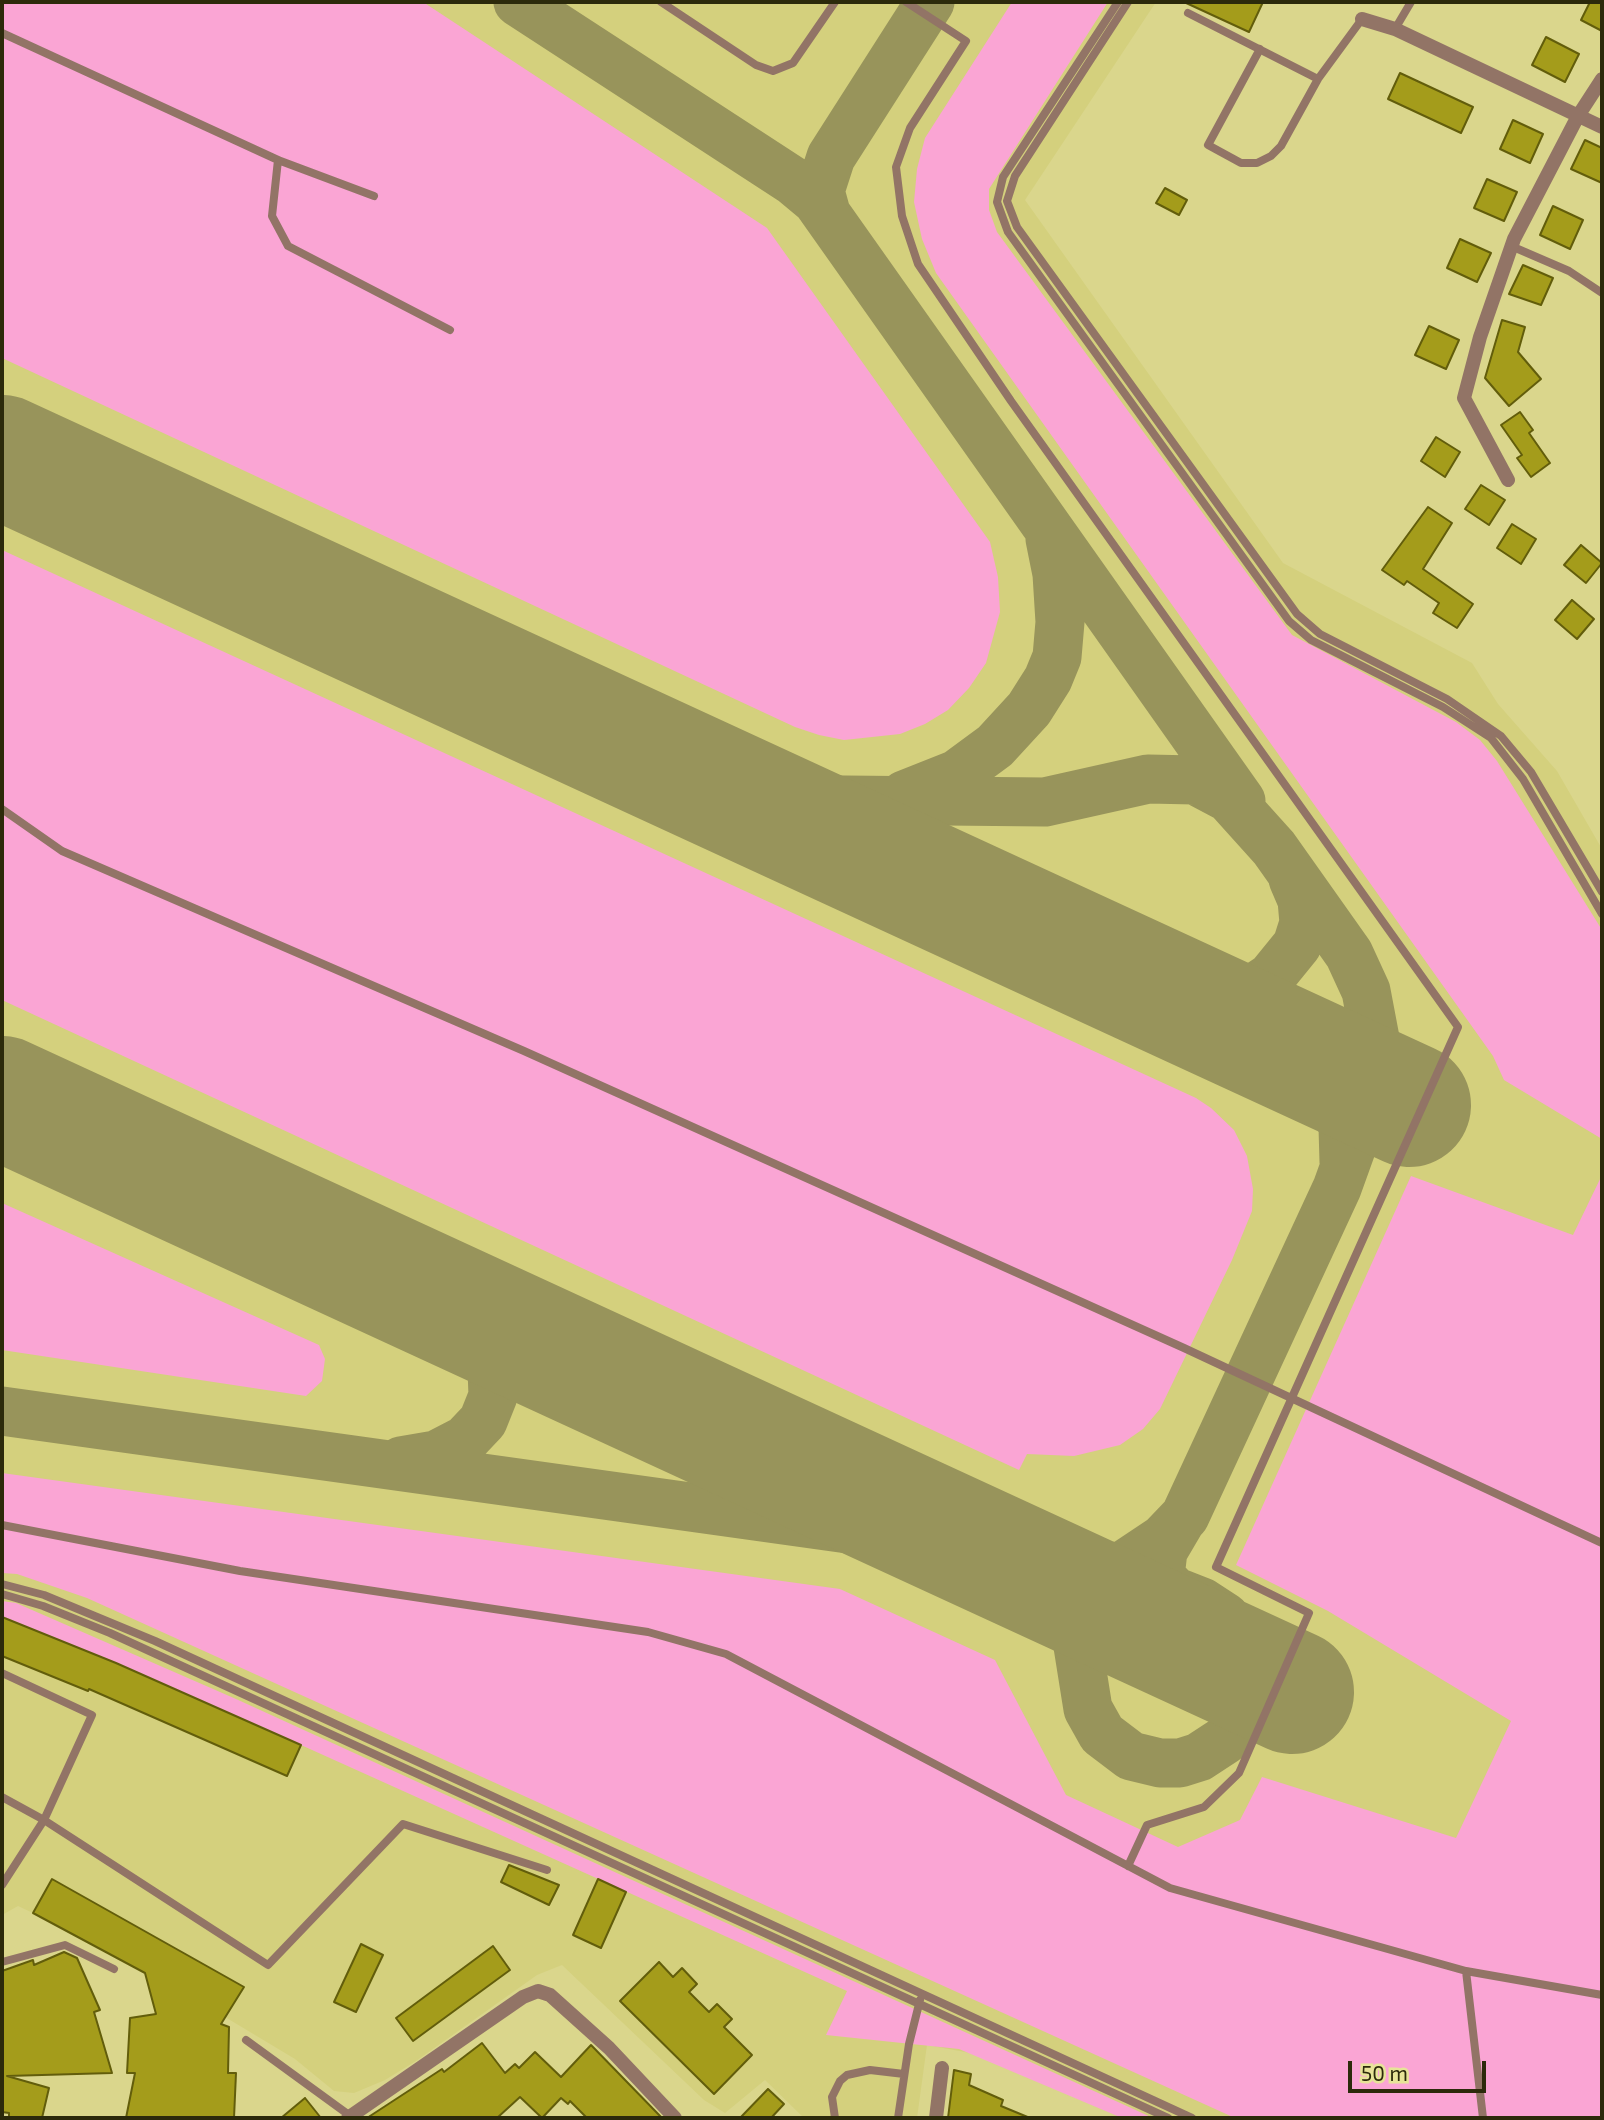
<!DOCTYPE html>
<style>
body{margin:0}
#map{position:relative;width:1604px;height:2120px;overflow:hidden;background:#dad68c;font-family:"Exo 2",sans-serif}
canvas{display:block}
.frame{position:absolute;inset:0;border:4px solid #2c2a0b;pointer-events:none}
.scale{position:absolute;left:1348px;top:2061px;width:138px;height:32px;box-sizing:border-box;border:4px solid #2c2a0b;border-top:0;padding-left:9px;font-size:21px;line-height:24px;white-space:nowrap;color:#2c2a0b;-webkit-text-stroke:5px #e7e498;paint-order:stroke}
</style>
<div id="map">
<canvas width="1604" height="2120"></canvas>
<div class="frame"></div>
<div class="scale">50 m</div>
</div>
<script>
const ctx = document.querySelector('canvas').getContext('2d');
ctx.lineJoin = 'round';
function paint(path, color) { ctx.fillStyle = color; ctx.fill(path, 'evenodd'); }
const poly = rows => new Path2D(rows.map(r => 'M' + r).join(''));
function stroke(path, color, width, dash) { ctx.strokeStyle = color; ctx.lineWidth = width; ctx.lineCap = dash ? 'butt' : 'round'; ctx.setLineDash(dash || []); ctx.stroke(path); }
const built = poly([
 [2,2,1156,2,1025,200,1283,563,1472,663,1498,704,1557,771,1602,849,1602,2118,1122,2118,976,2054,927,2045,917,2118,804,2118,765,2080,725,2113,704,2100,562,1965,537,1975,416,2061,385,2080,354,2093,334,2091,295,2059,225,2017,33,1913,18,1906,2,1915]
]);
const green = poly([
 [2,2,423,2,767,228,990,542,998,577,1000,612,986,663,969,688,948,710,925,724,900,734,844,740,819,735,795,727,2,358],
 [1012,2,1108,2,989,189,989,210,997,232,1292,635,1456,722,1480,740,1497,761,1602,930,1602,1139,1504,1080,1493,1056,936,273,922,239,914,202,917,169,925,138],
 [2,550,1196,1098,1211,1108,1234,1130,1247,1156,1253,1189,1252,1211,1232,1260,1160,1409,1143,1429,1120,1445,1074,1456,1027,1454,1019,1470,2,1000],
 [1602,1175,1602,2118,1235,2118,87,1598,17,1574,2,1573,2,1473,840,1589,995,1660,1066,1795,1178,1847,1240,1820,1262,1777,1456,1838,1511,1721,1328,1611,1236,1565,1411,1176,1573,1235],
 [2,1203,319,1345,325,1359,322,1381,306,1396,2,1350],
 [2,1601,16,1603,236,1699,1153,2118,1122,2118,959,2049,826,2035,847,1991,301,1745,2,1617]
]);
const taxiway = poly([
 [518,2,793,181,817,201,1241,801],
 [826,213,820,191,831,157,930,2],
 [904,795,957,774,995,746,1029,709,1048,679,1057,657,1060,622,1057,574,1050,539],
 [745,799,1045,802,1148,779,1195,780,1229,798,1274,848,1349,954,1366,991,1377,1049,1373,1088,1337,1188,1185,1516,1163,1539,1124,1565,1069,1574,1014,1564],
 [1160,990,1185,1000,1215,1003,1244,995,1271,977,1297,945,1304,923,1302,900,1293,879],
 [1270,1041,1304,1061,1327,1086,1343,1127,1344,1162],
 [2,1099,15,1104],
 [2,1411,977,1547],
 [401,1461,436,1455,465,1440,483,1421,493,1396,492,1369,478,1333,456,1312,422,1292],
 [1124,1565,1097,1582,1079,1606,1077,1640,1088,1709,1102,1734,1131,1756,1160,1763,1180,1763,1199,1757,1225,1740,1238,1724,1247,1705,1251,1673,1244,1646,1225,1617,1202,1602,1174,1591,1160,1576,1163,1551,1180,1522]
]);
const runway = poly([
 [2,457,1409,1105],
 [2,1098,1292,1692]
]);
const building = poly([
 [1184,2,1263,2,1249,32,1184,2],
 [1590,2,1602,2,1602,31,1581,20,1590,2],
 [1546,37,1579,54,1565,82,1532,65,1546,37],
 [1400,73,1473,107,1461,133,1388,99,1400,73],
 [1513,120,1543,134,1530,163,1500,149,1513,120],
 [1585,140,1602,148,1602,183,1571,169,1585,140],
 [1487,179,1517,192,1504,221,1474,208,1487,179],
 [1165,188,1187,200,1179,215,1156,203,1165,188],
 [1553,206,1583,220,1570,249,1540,235,1553,206],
 [1460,239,1491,253,1477,282,1447,268,1460,239],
 [1523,265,1553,278,1541,305,1509,294,1523,265],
 [1502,320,1525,327,1518,352,1541,379,1509,406,1485,378,1502,320],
 [1429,326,1459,340,1446,369,1415,355,1429,326],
 [1520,412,1533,430,1529,433,1550,463,1531,477,1517,458,1522,455,1501,425,1520,412],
 [1436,437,1460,452,1445,477,1421,461,1436,437],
 [1481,485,1505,500,1489,525,1465,509,1481,485],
 [1428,507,1452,523,1423,569,1473,604,1457,628,1433,613,1439,603,1407,581,1404,585,1382,570,1428,507],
 [1512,524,1536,539,1521,564,1497,548,1512,524],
 [1581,545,1602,563,1586,583,1564,565,1581,545],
 [1572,600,1594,619,1577,639,1555,620,1572,600],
 [2,1617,116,1663,301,1745,287,1776,89,1689,88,1691,2,1656,2,1617],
 [509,1865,559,1885,549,1905,501,1882,509,1865],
 [52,1879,244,1987,221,2024,229,2027,228,2073,236,2073,234,2118,126,2118,135,2073,127,2073,130,2018,156,2014,145,1973,33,1913,52,1879],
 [598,1879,626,1892,601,1948,573,1935,598,1879],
 [361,1944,383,1955,356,2012,334,2002,361,1944],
 [493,1946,510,1970,413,2041,396,2018,493,1946],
 [64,1952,77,1958,100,2010,94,2012,112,2073,7,2076,49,2088,42,2118,9,2118,9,2113,2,2112,2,1971,33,1960,34,1965,64,1952],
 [659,1962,673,1977,682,1968,697,1984,689,1992,709,2012,717,2004,732,2019,724,2027,752,2055,714,2094,620,2001,659,1962],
 [482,2043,505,2073,515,2064,519,2068,535,2052,561,2077,591,2045,662,2118,587,2118,570,2101,568,2104,561,2098,542,2118,520,2097,497,2118,367,2118,442,2069,444,2072,482,2043],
 [954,2070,971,2074,969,2085,1003,2100,1001,2106,1030,2118,948,2118,954,2070],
 [768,2089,784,2104,771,2118,740,2118,768,2089],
 [305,2098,321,2118,281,2118,305,2098]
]);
const lane = poly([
 [661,2,756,65,773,71,793,63,835,2],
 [906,2,966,41,910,128,896,167,902,216,918,264,1011,401,1458,1027,1216,1567,1309,1613,1239,1773,1204,1807,1147,1825,1128,1866],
 [1118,2,1003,177,997,202,1008,232,1289,621,1311,640,1443,707,1491,738,1523,779,1602,914],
 [1128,2,1015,176,1007,201,1017,227,1297,614,1320,634,1447,699,1501,736,1531,772,1602,892],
 [1188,13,1318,79],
 [1395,29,1411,2],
 [2,33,278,160,374,196],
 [1260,49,1208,145,1241,163,1257,163,1271,156,1281,146,1318,79,1362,19],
 [278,160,272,216,288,246,450,330],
 [1511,246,1569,271,1602,293],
 [2,809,62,851,524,1051,1184,1348,1602,1543],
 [2,1525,240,1571,648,1632,726,1654,1170,1888,1466,1971],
 [2,1584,44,1595,155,1641,1192,2118],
 [2,1594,43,1606,110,1633,1168,2118],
 [2,1673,92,1715,44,1820,268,1965,403,1824,547,1870],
 [2,1797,44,1820,2,1885],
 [2,1962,65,1945,114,1969],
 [246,2040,349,2115],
 [835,2118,832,2097,840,2081,847,2075,870,2070,904,2074],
 [898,2118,909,2044,920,2000],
 [1483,2118,1466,1971,1602,1995]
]);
const street = poly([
 [1362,19,1395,29,1602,127],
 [1508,480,1464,398,1480,337,1514,239,1578,116,1602,79],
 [348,2118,523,1997,538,1991,550,1995,609,2048,675,2118],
 [936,2118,942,2068]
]);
paint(built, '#d4d07d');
paint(green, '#faa5d4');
stroke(taxiway, '#98945b', 49);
stroke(runway, '#98945b', 124);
paint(building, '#a49c1b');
stroke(building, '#625d0b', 2);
stroke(lane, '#927466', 8);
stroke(street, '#927466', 14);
</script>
